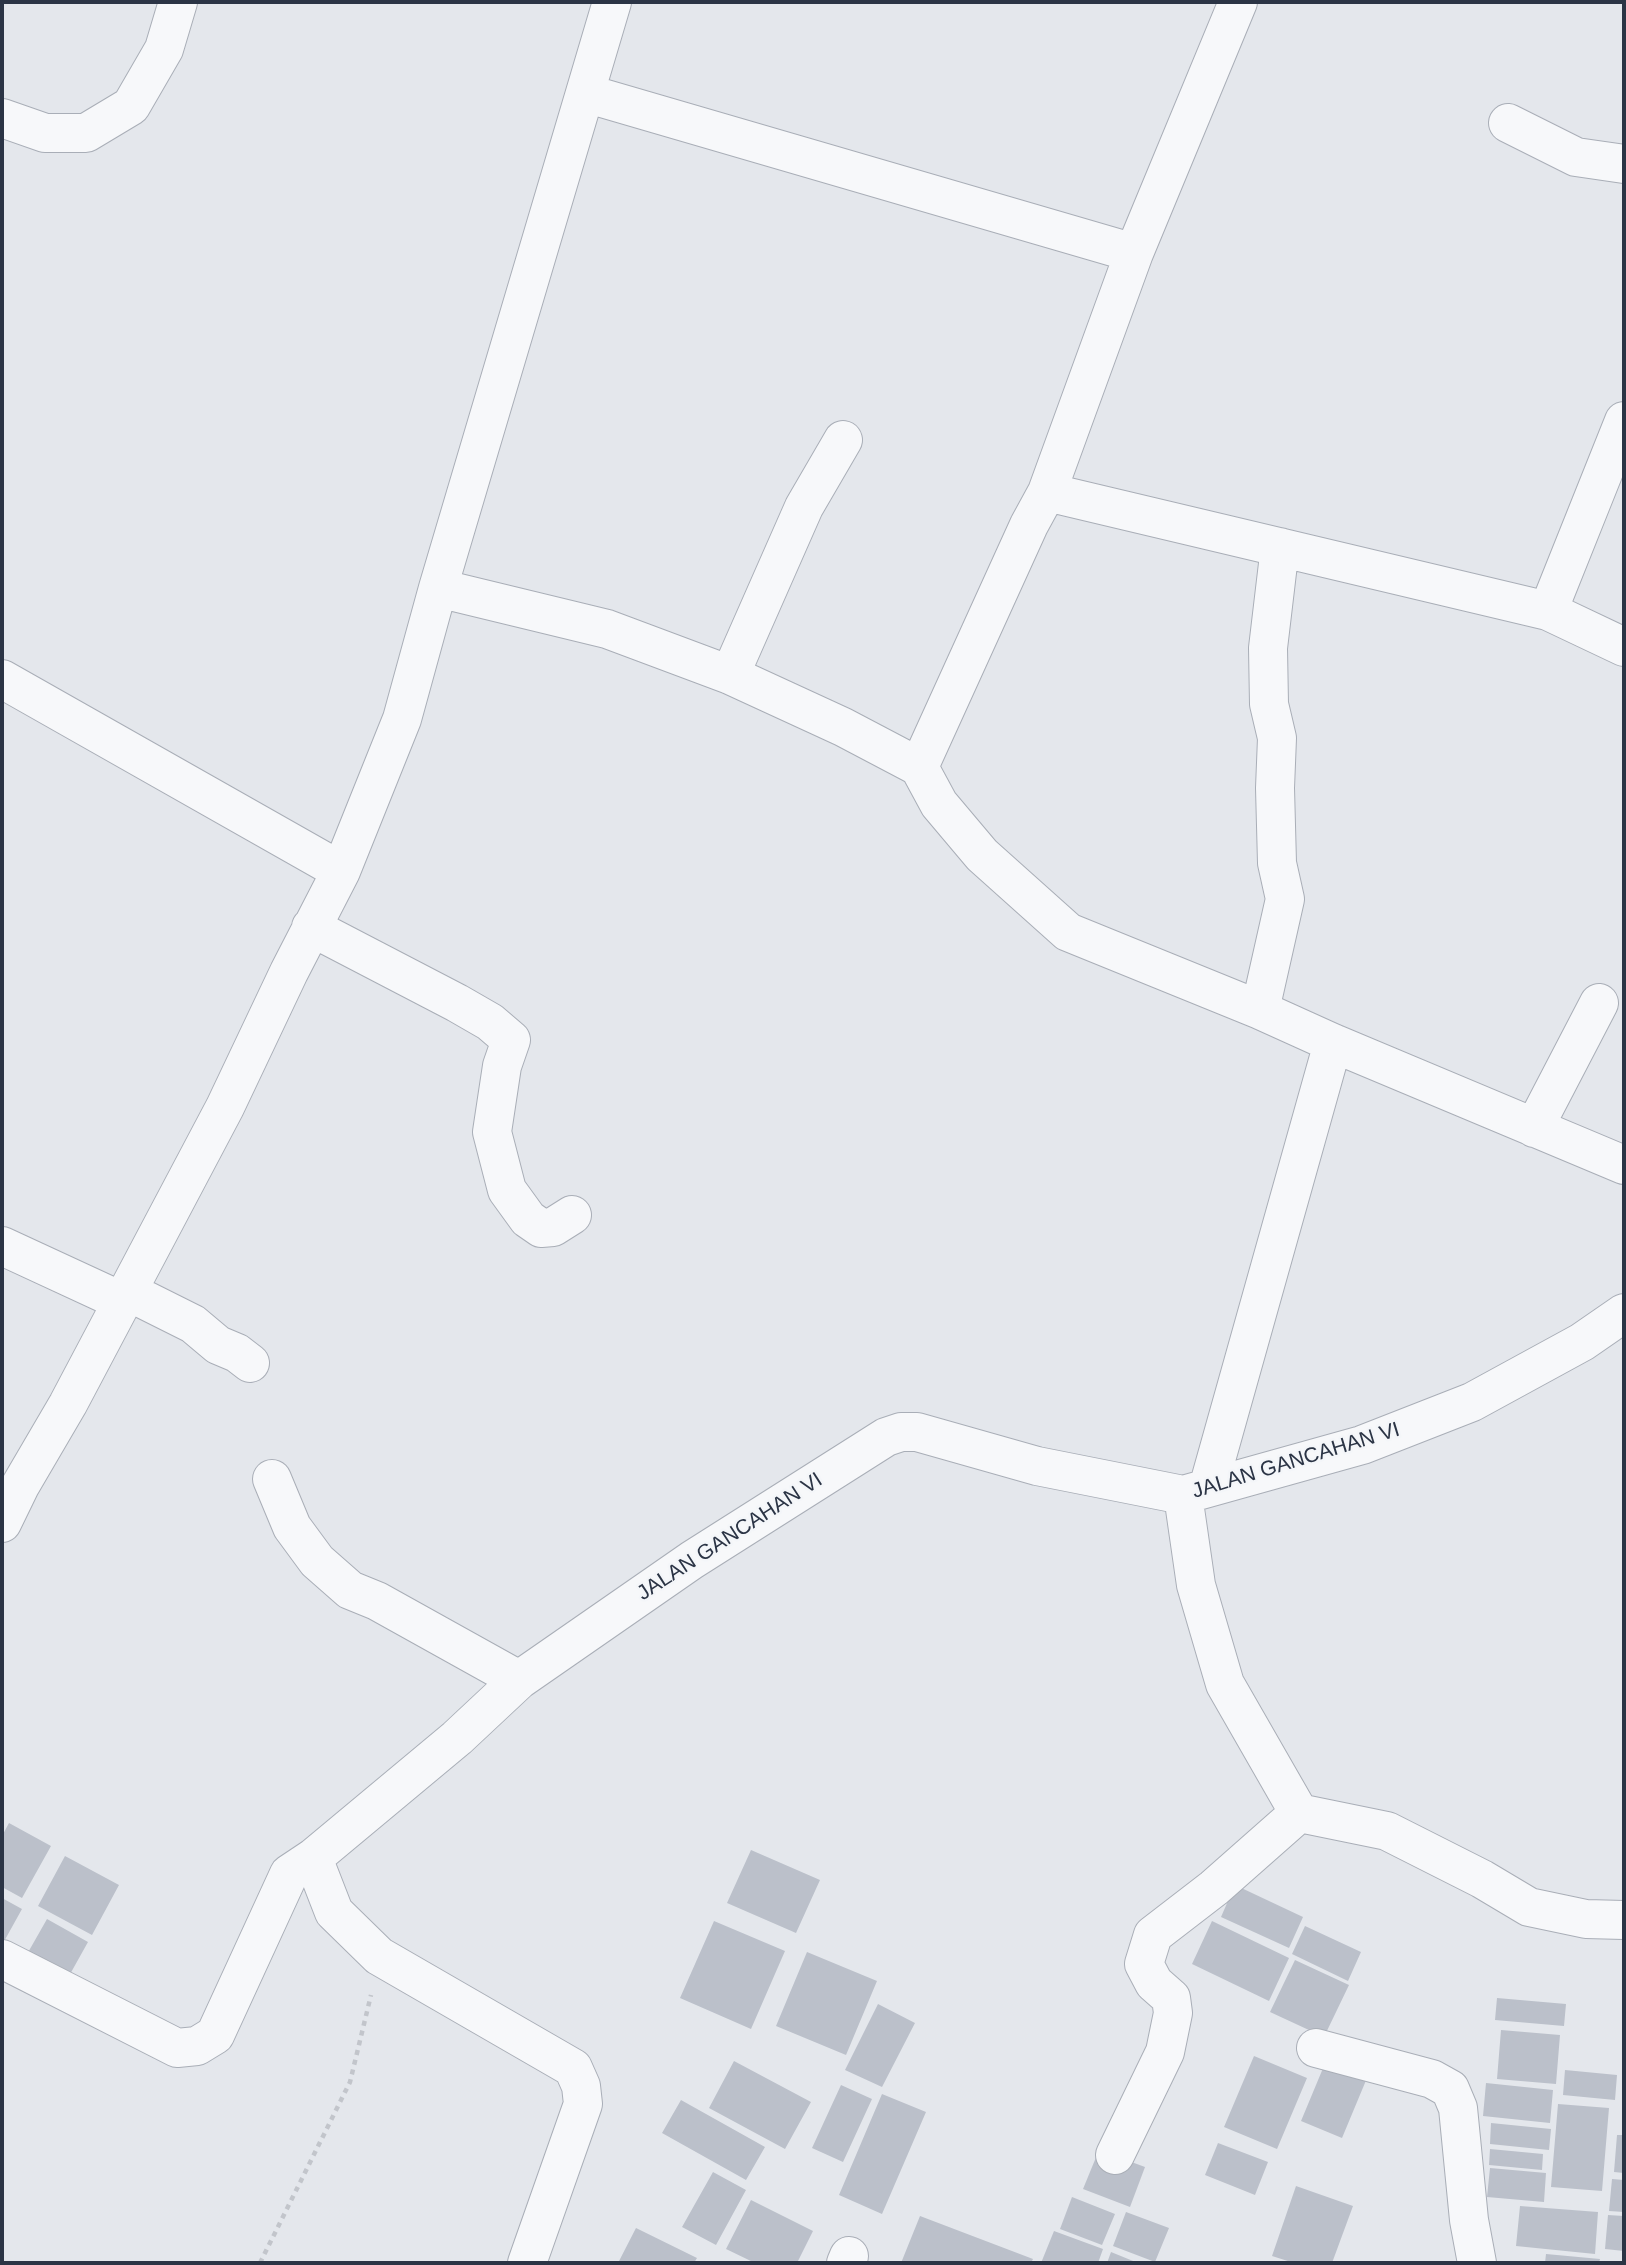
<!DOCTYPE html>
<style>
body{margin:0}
#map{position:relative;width:1626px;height:2265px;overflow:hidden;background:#e4e7ec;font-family:Arial,sans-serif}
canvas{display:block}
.frame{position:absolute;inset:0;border:4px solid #2b3445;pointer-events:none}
</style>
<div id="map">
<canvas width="1626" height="2265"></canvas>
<div class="frame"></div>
</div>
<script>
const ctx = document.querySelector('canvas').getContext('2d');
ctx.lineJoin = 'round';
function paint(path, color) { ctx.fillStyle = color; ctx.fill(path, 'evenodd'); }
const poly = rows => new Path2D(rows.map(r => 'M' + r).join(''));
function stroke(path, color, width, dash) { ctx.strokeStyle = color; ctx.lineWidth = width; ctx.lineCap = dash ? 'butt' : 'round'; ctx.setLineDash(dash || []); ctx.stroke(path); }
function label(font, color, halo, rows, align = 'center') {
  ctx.font = font + ' Arial,sans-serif'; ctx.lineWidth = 5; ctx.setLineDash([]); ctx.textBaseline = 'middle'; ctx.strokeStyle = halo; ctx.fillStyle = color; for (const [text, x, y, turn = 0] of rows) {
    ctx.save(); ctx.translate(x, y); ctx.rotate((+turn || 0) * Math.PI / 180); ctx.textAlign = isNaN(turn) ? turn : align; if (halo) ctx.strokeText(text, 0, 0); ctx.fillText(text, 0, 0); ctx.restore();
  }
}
const building = poly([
 [9,1823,51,1846,22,1898,2,1887,2,1836],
 [751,1850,820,1880,796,1933,727,1903],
 [65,1856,119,1885,92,1935,38,1906],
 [1235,1885,1303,1917,1289,1948,1221,1917],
 [2,1898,22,1909,2,1945],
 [47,1919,88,1942,64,1985,22,1963],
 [714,1921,785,1951,751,2029,680,1998],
 [1212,1921,1289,1958,1269,2001,1192,1964],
 [1305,1926,1361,1952,1348,1981,1292,1954],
 [807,1952,877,1981,846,2055,776,2026],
 [1295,1960,1349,1985,1324,2037,1270,2012],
 [1497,1998,1566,2004,1564,2026,1495,2020],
 [878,2004,915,2023,882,2087,845,2070],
 [1501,2030,1560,2035,1556,2084,1497,2079],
 [1254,2056,1307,2078,1277,2149,1224,2127],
 [734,2061,811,2102,785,2149,709,2108],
 [1326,2061,1367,2078,1342,2138,1301,2121],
 [1565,2070,1617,2075,1615,2100,1563,2095],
 [1486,2083,1553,2090,1550,2123,1483,2116],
 [841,2085,872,2099,843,2162,812,2148],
 [882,2094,926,2112,882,2214,839,2195],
 [681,2100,765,2147,746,2180,662,2133],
 [1558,2104,1609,2108,1602,2191,1551,2187],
 [1491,2123,1551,2129,1549,2150,1490,2144],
 [1617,2135,1624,2135,1624,2173,1614,2172],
 [1218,2143,1268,2162,1255,2195,1205,2175],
 [1490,2149,1543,2154,1542,2170,1489,2165],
 [1099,2150,1145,2167,1130,2207,1083,2189],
 [1490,2168,1546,2173,1544,2202,1487,2197],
 [713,2172,746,2190,716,2245,682,2227],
 [1612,2179,1624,2180,1624,2212,1609,2211],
 [1296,2186,1353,2206,1332,2263,1294,2263,1272,2256],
 [1072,2197,1115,2214,1102,2245,1060,2229],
 [751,2200,813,2231,797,2263,755,2263,726,2249],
 [1520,2206,1598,2212,1595,2254,1516,2246],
 [1126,2212,1169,2228,1155,2262,1113,2246],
 [1608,2215,1624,2216,1624,2251,1605,2249],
 [920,2216,1033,2259,1031,2263,901,2263],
 [636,2228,697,2258,694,2263,618,2263],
 [1054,2231,1103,2249,1098,2263,1041,2263],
 [1111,2252,1138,2263,1107,2263],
 [1546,2254,1600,2259,1599,2263,1545,2263]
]);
const path = poly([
 [260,2263,350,2082,371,1995]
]);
const minor = poly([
 [585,93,1134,253],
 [2,118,45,133,86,133,131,106,164,49,178,2],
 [1508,123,1576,157,1624,164],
 [1047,492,1548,611,1624,647],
 [438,588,607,629,730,675,843,727,919,767,939,804,982,855,1068,932,1260,1010,1333,1043,1624,1165],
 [1548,611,1624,421],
 [730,675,804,507,843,440],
 [2,679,341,871],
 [919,767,1029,525,1047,492,1134,253,1238,2],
 [311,927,457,1003,490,1022,511,1040,502,1066,492,1132,507,1190,528,1219,541,1228,553,1227,572,1215],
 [1260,1010,1285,899,1277,863,1275,788,1277,738,1269,704,1268,648,1280,547],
 [1534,1128,1599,1003],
 [2,1246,121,1301],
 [127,1291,193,1324,218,1345,237,1353,250,1363],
 [272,1479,292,1527,317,1561,350,1590,377,1601,519,1680],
 [1208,1488,1333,1043],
 [1183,1495,1196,1585,1225,1684,1299,1813,1387,1831,1482,1879,1529,1907,1586,1919,1624,1920],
 [2,1523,20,1486,68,1404,225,1107,289,972,341,871,402,719,438,588,612,2],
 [313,1858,334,1912,379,1956,573,2068,581,2086,583,2104,527,2263],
 [2,1959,177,2048,197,2046,215,2035,289,1874,313,1858,457,1738,519,1680,692,1560,886,1437,901,1432,917,1432,1037,1466,1183,1495,1362,1445,1472,1402,1582,1342,1624,1313],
 [1316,2048,1432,2079,1450,2089,1458,2108,1469,2220,1477,2263],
 [1115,2155,1165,2052,1173,2013,1171,1998,1154,1983,1144,1964,1153,1935,1214,1888,1299,1813],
 [846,2263,849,2256]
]);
const streetNames = [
 ["JALAN GANCAHAN VI",1296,1461,-17],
 ["JALAN GANCAHAN VI",730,1537,-33]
];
paint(building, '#bbc0ca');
stroke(minor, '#a9aeb7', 40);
stroke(path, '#c2c5cb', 4.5, [5, 5]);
stroke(minor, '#f7f8fa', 38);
label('21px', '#2b3445', '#f4f6f9', streetNames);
</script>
